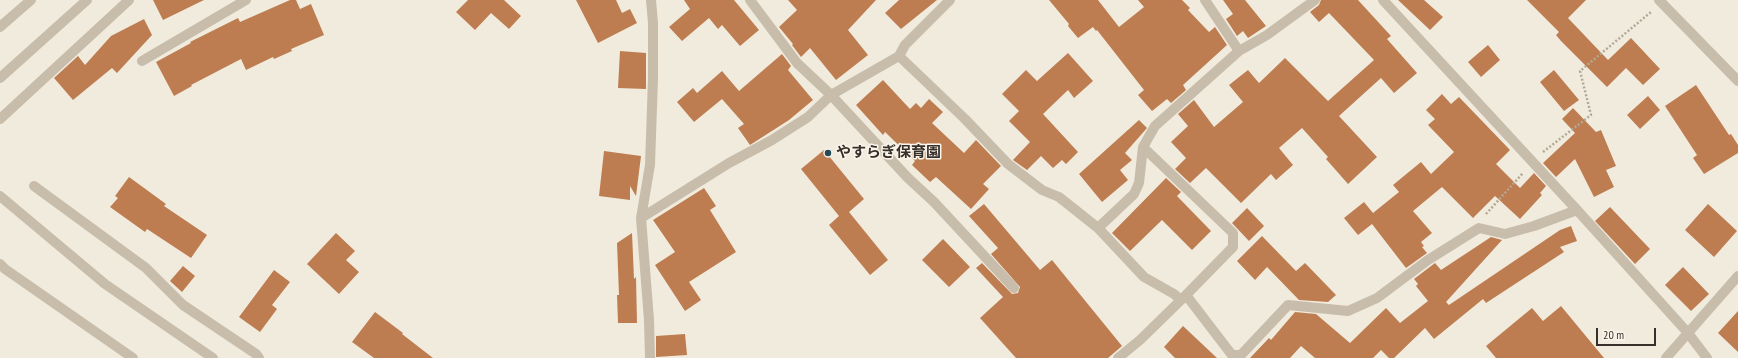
<!DOCTYPE html>
<meta charset="utf-8">
<style>
body{margin:0}
#map{position:relative;width:1738px;height:358px;overflow:hidden;background:#f1ebde;font-family:"PT Sans Narrow",sans-serif}
canvas{display:block}
.scale{position:absolute;left:1596px;top:328px;width:60px;height:18px;box-sizing:border-box;border:2px solid #37302a;border-top:0;padding-left:5px;font-size:12px;line-height:14px;white-space:nowrap;color:#37302a;-webkit-text-stroke:3px #f9f5eb;paint-order:stroke}
</style>
<div id="map">
<canvas width="1738" height="358"></canvas>
<div class="scale">20 m</div>
</div>
<script>
const ctx = document.querySelector('canvas').getContext('2d');
ctx.lineJoin = 'round';
function paint(path, color) { ctx.fillStyle = color; ctx.fill(path, 'evenodd'); }
const poly = rows => new Path2D(rows.map(r => 'M' + r).join(''));
function stroke(path, color, width, dash) { ctx.strokeStyle = color; ctx.lineWidth = width; ctx.lineCap = dash ? 'butt' : 'round'; ctx.setLineDash(dash || []); ctx.stroke(path); }
function label(font, color, halo, rows, align = 'center') {
  ctx.font = font + ' "PT Sans Narrow","Noto Sans JP",sans-serif'; ctx.lineWidth = 3; ctx.setLineDash([]); ctx.textBaseline = 'middle'; ctx.strokeStyle = halo; ctx.fillStyle = color; for (const [text, x, y, turn = 0] of rows) {
    ctx.save(); ctx.translate(x, y); ctx.rotate((+turn || 0) * Math.PI / 180); ctx.textAlign = isNaN(turn) ? turn : align; if (halo) ctx.strokeText(text, 0, 0); ctx.fillText(text, 0, 0); ctx.restore();
  }
}
const building = poly([
 [153,0,204,0,163,20],
 [290,0,296,0,300,9,311,4,324,35,291,49,292,51,274,59,273,57,246,70,241,59,191,85,192,86,174,96,156,62,191,43,190,42,238,18,240,22],
 [468,0,504,0,521,16,509,29,491,13,475,30,456,12],
 [576,0,616,0,622,13,630,9,637,23,598,43],
 [684,0,734,0,759,30,740,46,722,25,718,29,709,18,682,41,669,27,690,9],
 [788,0,876,0,848,30,868,55,836,80,810,48,801,57,792,45,793,44,779,27,797,10],
 [899,0,937,0,901,29,885,13],
 [1049,0,1098,0,1119,27,1144,7,1138,0,1182,0,1190,8,1188,10,1209,32,1215,27,1227,45,1183,85,1186,90,1171,103,1167,99,1152,111,1138,95,1144,90,1097,30,1096,31,1093,27,1078,38,1068,26,1069,24],
 [1223,0,1245,0,1266,26,1248,38,1243,31,1237,36,1226,19,1233,14],
 [1321,0,1358,0,1391,36,1387,39,1417,73,1394,93,1381,78,1339,116,1377,157,1348,184,1326,159,1328,157,1302,128,1279,148,1293,165,1276,180,1271,174,1241,203,1206,168,1190,183,1175,169,1186,158,1171,142,1188,126,1178,114,1194,100,1214,127,1243,102,1229,85,1248,70,1259,83,1285,58,1328,101,1374,60,1329,13,1319,22,1310,12,1319,5],
 [1398,0,1424,0,1443,17,1430,30],
 [1527,0,1586,0,1568,18,1608,60,1631,38,1660,69,1643,85,1626,68,1607,87,1561,41,1556,35,1559,32],
 [144,19,152,35,117,73,112,68,73,100,54,78,78,56,85,65,111,36],
 [1488,45,1500,60,1481,77,1468,62],
 [620,51,646,53,646,89,618,88],
 [1068,53,1093,81,1074,98,1068,90,1043,114,1078,152,1066,164,1062,160,1053,168,1041,156,1027,170,1013,160,1030,142,1009,121,1019,111,1002,94,1026,70,1037,81],
 [782,54,791,66,788,70,813,100,789,120,750,145,738,128,744,124,722,99,694,122,677,102,693,88,697,93,722,71,739,91],
 [1554,70,1579,100,1564,111,1540,82],
 [883,80,910,109,916,103,921,108,929,99,943,112,932,123,964,153,976,140,1001,166,983,184,989,189,971,209,936,177,930,182,912,165,915,161,885,132,883,135,856,105],
 [1696,85,1729,135,1731,134,1738,145,1738,153,1704,174,1693,158,1697,155,1665,106],
 [1442,94,1451,104,1459,97,1510,150,1496,164,1520,188,1534,173,1546,186,1540,193,1542,195,1520,219,1495,196,1473,218,1442,187,1413,211,1432,233,1421,242,1424,246,1422,247,1427,253,1406,268,1372,224,1358,235,1344,218,1364,202,1373,213,1399,192,1393,185,1421,162,1431,174,1454,152,1428,125,1435,119,1426,110],
 [1648,96,1660,110,1640,129,1627,115],
 [1573,108,1596,132,1601,130,1616,166,1606,170,1614,187,1594,197,1575,159,1556,177,1543,163,1575,133,1562,119],
 [1139,120,1147,128,1125,153,1132,160,1120,170,1128,180,1102,202,1079,174],
 [824,150,864,199,849,212,888,260,870,275,829,225,839,216,801,169],
 [604,151,641,156,636,196,630,186,630,200,599,196],
 [129,177,166,204,164,206,207,235,191,258,147,229,145,232,110,207,118,198,115,196],
 [1166,178,1181,192,1177,196,1211,231,1192,250,1162,220,1130,251,1112,233],
 [704,188,716,206,710,210,736,252,689,282,701,300,685,311,655,265,675,252,653,220],
 [984,204,1040,270,1052,260,1122,346,1108,358,1016,358,980,318,1003,297,976,268,982,263,1012,294,1018,293,1020,287,991,254,998,248,969,216],
 [1708,204,1737,231,1714,257,1685,230],
 [1610,207,1650,249,1635,264,1595,221],
 [1247,208,1264,226,1249,241,1232,223],
 [1571,226,1577,241,1560,247,1564,252,1486,303,1483,299,1434,339,1425,328,1394,358,1389,358,1381,350,1373,358,1315,358,1301,346,1290,358,1250,358,1269,338,1271,340,1295,312,1316,314,1350,343,1386,308,1400,323,1428,301,1416,286,1418,284,1414,279,1435,263,1441,270,1491,237,1502,240,1446,302,1449,305,1560,230],
 [336,233,355,251,346,260,359,272,339,294,307,264],
 [632,233,634,279,636,277,637,323,618,323,617,295,619,295,617,243],
 [1262,236,1296,271,1305,263,1336,295,1328,302,1299,300,1267,267,1255,280,1237,261],
 [943,239,970,267,949,287,922,260],
 [183,266,195,276,182,292,170,281],
 [1683,267,1709,294,1691,311,1665,285],
 [274,270,290,282,272,305,277,309,260,332,239,317],
 [1561,306,1604,358,1496,358,1486,346,1532,308,1543,321],
 [1738,311,1738,352,1718,333],
 [375,312,403,333,402,334,433,358,374,358,352,342],
 [1183,326,1217,358,1175,358,1164,347],
 [685,334,687,355,656,357,656,336]
]);
const path = poly([
 [1543,152,1591,115,1580,71,1651,12],
 [1486,214,1523,173]
]);
const minor = poly([
 [651,0,653,23,653,78,650,165,641,218,729,163,772,140,808,117,831,95,899,56,905,45,950,0],
 [750,0,797,63,831,95,908,178,934,202,1014,288],
 [1205,0,1239,51],
 [0,27,31,0],
 [899,56,965,119,1008,164,1042,190,1059,197,1098,228,1144,277,1174,294,1181,300,1186,295,1232,355,1241,355,1288,305,1348,311,1377,298,1428,260,1479,228,1505,234,1534,226,1577,210],
 [142,61,246,0],
 [0,119,129,0],
 [1143,147,1233,233,1233,247,1186,295],
 [34,186,146,268,183,305,256,354,259,358],
 [0,196,105,284,213,358],
 [641,218,649,320,650,358],
 [1098,228,1134,194,1139,183,1143,147,1155,126,1239,51,1267,35,1315,0],
 [0,264,5,269,133,358],
 [1118,358,1140,340,1181,300],
 [1666,358,1738,276]
]);
const tertiary = poly([
 [1383,0,1577,210,1688,333,1707,358],
 [1659,0,1738,81],
 [0,78,87,0]
]);
const markers = [
 [828,153,4,"#224955"]
];
const poiNames = [
 ["やすらぎ保育園",836,153]
];
paint(building, '#bd7d50');
stroke(path, '#b4a895', 2.5, [2, 2]);
stroke(minor, '#c8bdab', 10);
stroke(tertiary, '#c8bdab', 10);
for (const [x, y, r, color] of markers) { const dot = new Path2D(); dot.arc(x, y, r, 0, 2 * Math.PI); ctx.fillStyle = color; ctx.fill(dot); stroke(dot, '#f9f5eb', 1.5); }
label('bold 15px', '#37302a', '#f9f5eb', poiNames, 'left');
</script>
